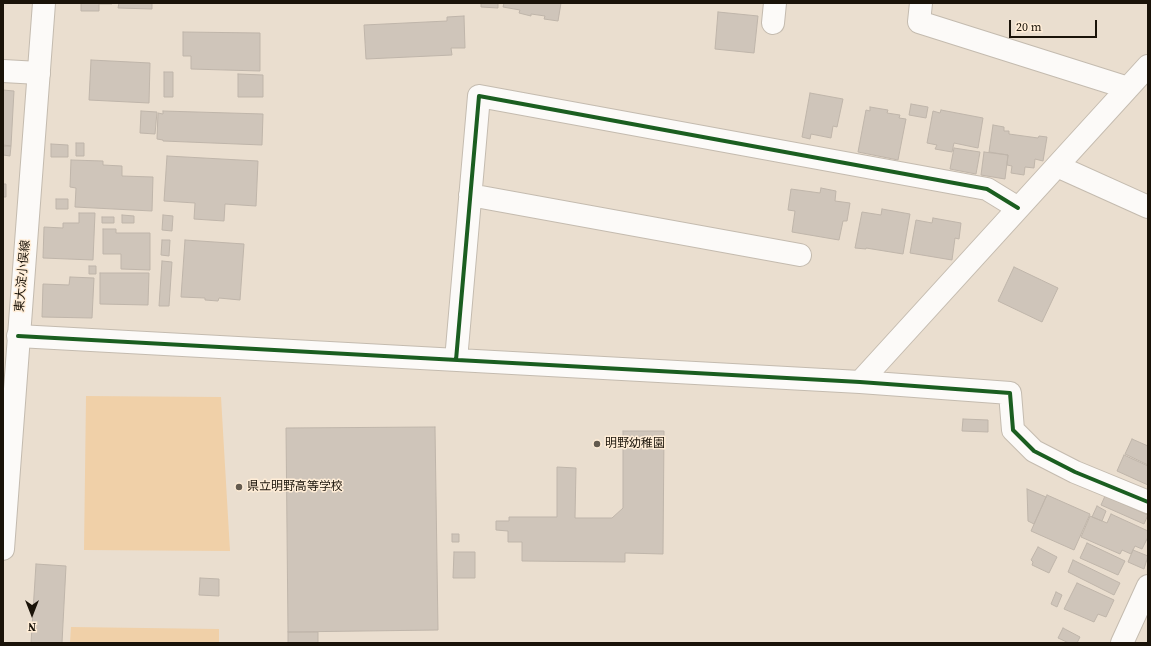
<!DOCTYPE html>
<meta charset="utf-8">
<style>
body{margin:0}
#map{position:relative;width:1151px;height:646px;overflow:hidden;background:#eadecf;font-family:"Source Serif 4",serif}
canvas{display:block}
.frame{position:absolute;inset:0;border:4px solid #1a1309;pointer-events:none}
.north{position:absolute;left:12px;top:594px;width:40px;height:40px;-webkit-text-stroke:3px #ffedd7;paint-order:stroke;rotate:180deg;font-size:11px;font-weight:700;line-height:16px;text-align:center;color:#1a1309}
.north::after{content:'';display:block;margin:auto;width:14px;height:18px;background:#1a1309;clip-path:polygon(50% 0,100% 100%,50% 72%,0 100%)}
.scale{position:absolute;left:1009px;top:20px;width:88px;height:18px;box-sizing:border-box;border:2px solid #1a1309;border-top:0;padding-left:5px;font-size:12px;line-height:14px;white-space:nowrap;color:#1a1309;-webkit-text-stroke:3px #ffedd7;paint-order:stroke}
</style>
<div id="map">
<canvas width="1151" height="646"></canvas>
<div class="frame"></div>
<div class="north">N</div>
<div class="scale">20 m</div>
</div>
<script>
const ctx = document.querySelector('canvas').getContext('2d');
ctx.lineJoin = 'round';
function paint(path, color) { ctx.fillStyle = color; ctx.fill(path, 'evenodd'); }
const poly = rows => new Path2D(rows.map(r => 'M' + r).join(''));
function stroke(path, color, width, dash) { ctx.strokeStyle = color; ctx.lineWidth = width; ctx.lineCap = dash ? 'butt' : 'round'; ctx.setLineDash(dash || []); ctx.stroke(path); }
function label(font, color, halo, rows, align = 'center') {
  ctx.font = font + ' "Source Serif 4","Noto Sans JP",serif'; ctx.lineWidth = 3; ctx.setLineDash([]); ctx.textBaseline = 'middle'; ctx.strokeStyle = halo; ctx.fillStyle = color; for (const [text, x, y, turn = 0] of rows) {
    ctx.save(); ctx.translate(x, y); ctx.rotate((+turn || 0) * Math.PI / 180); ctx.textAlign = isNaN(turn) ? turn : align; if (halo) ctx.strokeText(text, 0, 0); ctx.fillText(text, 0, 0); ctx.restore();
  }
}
const green = poly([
 [86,396,221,397,230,551,84,550],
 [71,627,219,629,219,643,70,643]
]);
const building = poly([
 [81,3,112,3,112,4,99,4,99,11,81,11,81,3],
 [119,3,152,3,152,9,118,8,119,3],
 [481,3,498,3,498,8,481,7,481,3],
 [504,3,561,3,558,21,544,19,545,16,531,14,531,16,519,13,520,10,503,7,504,3],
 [718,12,758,16,754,53,715,49,718,12],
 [464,16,465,48,451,48,452,55,366,59,364,25,447,21,447,17,464,16],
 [183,32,260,33,260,71,191,69,191,56,183,56,183,32],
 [91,60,150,63,149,103,89,100,91,60],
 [164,72,173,72,173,97,164,97,164,72],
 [238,74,263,75,263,97,238,97,238,74],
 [3,90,14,91,11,146,3,145,3,90],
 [810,93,843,99,837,127,833,126,831,138,811,134,810,139,802,137,810,93],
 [911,104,928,107,926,118,909,115,911,104],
 [870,107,888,110,887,113,900,115,899,118,906,119,898,160,858,152,866,110,870,111,870,107],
 [941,110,983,118,978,148,954,143,952,152,935,149,937,145,927,143,933,111,940,113,941,110],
 [141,111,157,112,155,134,140,133,141,111],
 [163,111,263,114,262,145,163,141,163,140,157,139,158,113,163,114,163,111],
 [993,125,1004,127,1004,131,1009,131,1009,134,1038,138,1039,136,1047,137,1043,161,1035,159,1034,168,1025,167,1024,175,1011,173,1012,166,1007,165,1008,155,989,152,993,125],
 [76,143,84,143,84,156,76,156,76,143],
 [51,144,68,145,68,157,51,157,51,144],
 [3,146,11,146,10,156,3,155,3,146],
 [954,148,980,152,976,174,950,169,954,148],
 [984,152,1008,155,1005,179,981,175,984,152],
 [167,156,258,161,256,206,225,204,224,221,194,219,195,203,164,201,167,156],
 [71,160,103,161,103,165,122,166,122,176,153,177,152,211,75,207,76,188,70,187,71,160],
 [3,184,6,184,6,197,3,197,3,184],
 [821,188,836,191,835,201,850,203,847,221,843,221,839,240,792,232,795,211,788,210,791,189,820,193,821,188],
 [56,199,68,199,68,209,56,209,56,199],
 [882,209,910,214,903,254,866,248,866,249,855,248,862,212,881,215,882,209],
 [79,213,95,213,93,260,43,258,44,227,63,228,63,223,79,223,79,213],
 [122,215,134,216,134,223,122,223,122,215],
 [163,215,173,216,172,231,162,230,163,215],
 [102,217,114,217,114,223,102,223,102,217],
 [933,218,961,223,959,239,955,238,952,260,910,253,916,220,932,223,933,218],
 [103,229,116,229,116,233,150,233,150,270,121,269,121,254,103,254,103,229],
 [162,240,170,240,169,256,161,255,162,240],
 [185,240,244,244,240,300,219,298,218,301,205,300,205,298,181,297,185,240],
 [162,261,172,262,169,306,159,306,162,261],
 [89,266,96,266,96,274,89,274,89,266],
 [1014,267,1058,288,1042,322,998,301,1014,267],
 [100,273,149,273,148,305,100,304,100,273],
 [70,277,94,278,92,318,42,317,43,284,69,285,70,277],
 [963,419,988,420,988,432,962,431,963,419],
 [435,427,438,630,288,632,286,428,435,427],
 [623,431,664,431,663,554,625,553,625,562,522,561,522,542,508,542,508,531,496,530,496,521,509,521,509,517,557,517,557,467,576,468,575,518,612,518,623,508,623,431],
 [1132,439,1148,446,1148,465,1125,454,1132,439],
 [1124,455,1148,466,1148,485,1117,471,1124,455],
 [1027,489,1046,497,1034,524,1028,521,1027,489],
 [1047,495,1090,514,1074,550,1031,531,1047,495],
 [1105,496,1148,515,1144,524,1101,505,1105,496],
 [1097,506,1106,511,1102,521,1092,517,1097,506],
 [1111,514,1148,531,1148,537,1142,549,1135,546,1131,554,1122,550,1120,554,1081,537,1090,516,1107,523,1111,514],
 [452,534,459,534,459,542,452,542,452,534],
 [1087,543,1125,561,1118,575,1080,558,1087,543],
 [1038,547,1057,557,1049,573,1032,565,1033,562,1031,560,1038,547],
 [1133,550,1148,556,1144,569,1128,562,1133,550],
 [454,552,475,552,475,578,453,578,454,552],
 [1073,560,1120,583,1114,595,1068,572,1073,560],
 [36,564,66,566,62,643,31,643,36,564],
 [200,578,219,579,219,596,199,595,200,578],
 [1077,583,1114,600,1106,617,1098,614,1094,622,1064,609,1077,583],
 [1056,592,1062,595,1057,607,1051,604,1056,592],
 [1063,628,1080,637,1077,643,1069,643,1058,638,1063,628],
 [288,632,318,632,318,643,288,643,288,632]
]);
const minor = poly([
 [921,3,919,22,1128,88],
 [773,23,775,3],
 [3,71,39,73],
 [1057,166,1148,207],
 [470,195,800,255],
 [18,336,860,382,1010,393,1013,430,1034,451,1075,472,1148,502],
 [456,360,479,96,987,189,1018,208],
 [860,382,1148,66],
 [1122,643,1148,586]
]);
const major = poly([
 [3,549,44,3]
]);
const cycleway = poly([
 [18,336,860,382,1010,393,1013,430,1034,451,1075,472,1148,502],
 [456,360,479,96,987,189,1018,208]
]);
const markers = [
 [597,444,4,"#635a4e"],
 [239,487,4,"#635a4e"]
];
const streetNames = [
 ["東大淀小俣線",23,276,-85]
];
const poiNames = [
 ["明野幼稚園",605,444],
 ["県立明野高等学校",247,487]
];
paint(green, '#f0d0a8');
paint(building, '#cfc5ba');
stroke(building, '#bfb5aa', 1);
stroke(minor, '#c4bbaf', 24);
stroke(major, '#c4bbaf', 24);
stroke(minor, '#fcfaf8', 22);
stroke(major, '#fcfaf8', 22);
stroke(cycleway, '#1b5e20', 4);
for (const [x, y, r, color] of markers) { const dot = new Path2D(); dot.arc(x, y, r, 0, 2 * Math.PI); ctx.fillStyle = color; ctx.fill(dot); stroke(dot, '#ffedd7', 1.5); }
label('12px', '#1a1309', '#ffedd7', streetNames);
label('12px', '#1a1309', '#ffedd7', poiNames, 'left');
</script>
